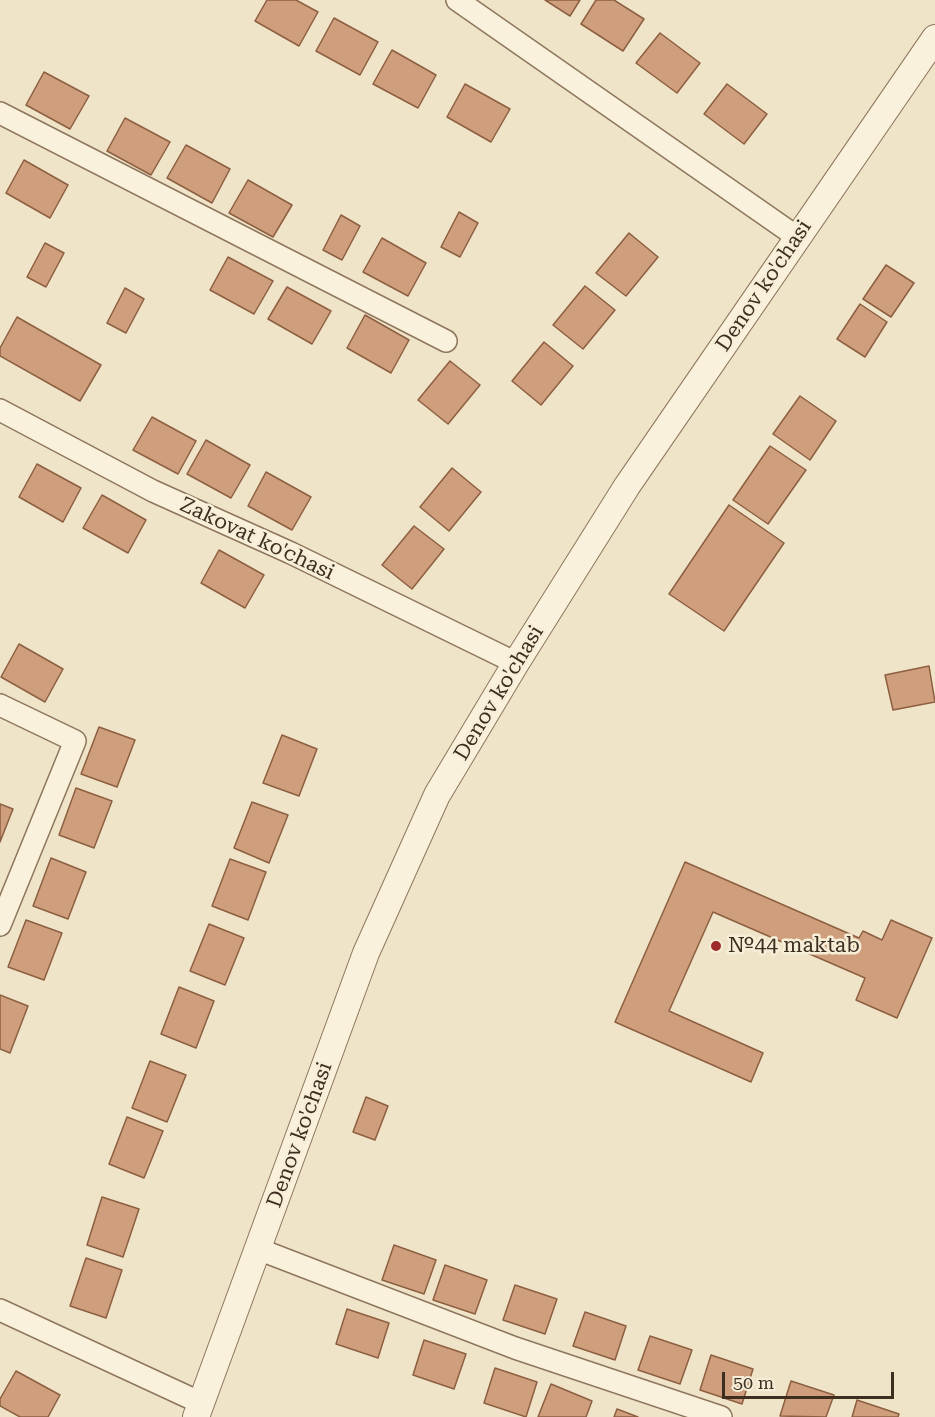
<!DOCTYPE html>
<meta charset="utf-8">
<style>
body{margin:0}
#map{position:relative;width:935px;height:1417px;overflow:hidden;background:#f0e4c8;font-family:"Roboto Serif",serif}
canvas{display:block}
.scale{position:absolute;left:722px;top:1372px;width:172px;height:27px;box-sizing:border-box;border:3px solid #3d2e20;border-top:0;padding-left:8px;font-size:18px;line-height:21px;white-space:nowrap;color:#3d2e20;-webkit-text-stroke:4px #f7eed8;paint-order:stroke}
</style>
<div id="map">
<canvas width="935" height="1417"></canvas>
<div class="scale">50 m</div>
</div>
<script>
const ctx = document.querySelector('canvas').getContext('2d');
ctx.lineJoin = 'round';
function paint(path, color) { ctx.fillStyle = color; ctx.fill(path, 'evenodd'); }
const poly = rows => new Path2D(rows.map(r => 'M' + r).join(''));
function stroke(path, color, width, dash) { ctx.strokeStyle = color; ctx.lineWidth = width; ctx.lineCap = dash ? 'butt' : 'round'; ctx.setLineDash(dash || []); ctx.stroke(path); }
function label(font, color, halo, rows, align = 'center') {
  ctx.font = font + ' "Roboto Serif",serif'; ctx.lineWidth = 5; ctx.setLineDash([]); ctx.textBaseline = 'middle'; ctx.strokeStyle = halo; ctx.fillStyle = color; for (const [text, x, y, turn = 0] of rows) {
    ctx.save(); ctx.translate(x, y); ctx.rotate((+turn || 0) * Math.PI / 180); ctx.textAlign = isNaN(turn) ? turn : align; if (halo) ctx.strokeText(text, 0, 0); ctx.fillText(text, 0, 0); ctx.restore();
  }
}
const building = poly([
 [267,0,296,0,318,12,299,46,255,21,267,0],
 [545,0,580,0,570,16,545,0],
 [596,0,614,0,644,19,623,51,581,24,596,0],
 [334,18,378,42,360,75,316,51,334,18],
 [660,33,700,63,677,93,636,63,660,33],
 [392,50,436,75,418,108,373,84,392,50],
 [44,72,89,96,70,129,26,105,44,72],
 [465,84,510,109,491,142,447,117,465,84],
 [727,84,767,114,744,144,704,114,727,84],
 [125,118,170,142,151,175,107,151,125,118],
 [186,145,230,169,212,203,167,178,186,145],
 [24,160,68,185,50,218,6,193,24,160],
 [248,180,292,205,273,237,229,213,248,180],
 [459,212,478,223,460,257,441,247,459,212],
 [341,215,360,226,342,260,323,250,341,215],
 [629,233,658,257,626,296,596,273,629,233],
 [382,238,426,263,408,296,363,272,382,238],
 [45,243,64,253,46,287,27,277,45,243],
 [228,257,273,281,254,314,210,290,228,257],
 [886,265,914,283,891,317,863,299,886,265],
 [585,286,615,310,583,349,553,325,585,286],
 [287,287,331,311,312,344,268,319,287,287],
 [125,288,144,299,126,333,107,323,125,288],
 [860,304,887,322,865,357,837,339,860,304],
 [365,315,409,340,391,373,347,348,365,315],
 [17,317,101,365,80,401,0,356,0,348,17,317],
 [544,342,573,366,541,405,512,381,544,342],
 [450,361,480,385,448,424,418,400,450,361],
 [800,396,836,421,810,460,773,434,800,396],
 [152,417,196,441,178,474,133,450,152,417],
 [206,440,250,465,231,498,187,474,206,440],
 [770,446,806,470,768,524,733,500,770,446],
 [37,464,81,488,63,522,19,497,37,464],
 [452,468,481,492,449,531,420,507,452,468],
 [266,472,311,497,292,530,248,506,266,472],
 [102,495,146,520,128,553,83,528,102,495],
 [729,505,784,543,724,631,669,594,729,505],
 [414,526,444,549,412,589,382,565,414,526],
 [219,550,264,575,245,608,201,583,219,550],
 [19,644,63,669,45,702,1,677,19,644],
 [929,666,935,702,893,710,885,675,929,666],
 [99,727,135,740,117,787,81,774,99,727],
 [282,735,317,749,299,796,263,783,282,735],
 [76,788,112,801,94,848,59,835,76,788],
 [252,802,288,815,269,863,234,848,252,802],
 [0,804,13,809,0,842,0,804],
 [51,858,86,872,68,919,33,906,51,858],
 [230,859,266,872,248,920,212,906,230,859],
 [685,862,859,938,863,931,882,940,891,920,932,938,897,1018,856,1000,865,978,713,912,669,1011,763,1053,751,1082,615,1022,685,862],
 [26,920,62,933,44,980,8,967,26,920],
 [209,924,244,938,225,985,190,971,209,924],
 [179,987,214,1001,196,1048,161,1034,179,987],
 [0,995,28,1006,10,1053,0,1049,0,995],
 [150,1061,186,1075,167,1122,132,1108,150,1061],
 [366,1097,388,1106,375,1140,353,1132,366,1097],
 [127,1117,163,1131,144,1178,109,1164,127,1117],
 [102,1197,139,1209,123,1257,87,1245,102,1197],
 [394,1245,436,1260,424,1294,382,1280,394,1245],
 [86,1258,122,1270,106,1318,70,1306,86,1258],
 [445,1265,487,1280,475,1314,433,1300,445,1265],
 [515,1285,557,1299,545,1334,503,1320,515,1285],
 [347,1309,389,1323,378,1358,336,1344,347,1309],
 [585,1312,626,1326,615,1360,573,1346,585,1312],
 [650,1336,692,1350,680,1384,638,1370,650,1336],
 [424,1340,466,1354,454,1389,413,1375,424,1340],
 [711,1355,753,1369,742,1404,700,1390,711,1355],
 [495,1368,537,1382,526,1417,484,1403,495,1368],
 [16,1371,60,1395,48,1417,20,1417,0,1406,0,1399,16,1371],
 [791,1381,834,1395,826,1417,780,1416,791,1381],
 [551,1384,592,1401,586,1417,538,1417,551,1384],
 [857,1400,899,1414,898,1417,852,1417,857,1400],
 [617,1409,638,1417,614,1417,617,1409]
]);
const minor = poly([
 [457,0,797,237],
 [0,113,446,341],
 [0,410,153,491,291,553,516,663],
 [0,705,75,741,0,925],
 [258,1249,515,1348,721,1417],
 [0,1310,201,1403]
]);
const tertiary = poly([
 [196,1417,366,953,437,795,516,663,627,486,935,38]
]);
const markers = [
 [716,946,6,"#9e2a2b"]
];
const streetNames = [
 ["Denov ko'chasi",764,286,-56],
 ["Zakovat ko'chasi",257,539,25],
 ["Denov ko'chasi",499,693,-59],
 ["Denov ko'chasi",300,1135,-70]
];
const poiNames = [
 ["№44 maktab",728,946]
];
paint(building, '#cf9f7d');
stroke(building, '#8d5f41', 1.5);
stroke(minor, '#8d765c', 24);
stroke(tertiary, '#8d765c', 28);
stroke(minor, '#faf1dc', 21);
stroke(tertiary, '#faf1dc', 26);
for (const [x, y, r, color] of markers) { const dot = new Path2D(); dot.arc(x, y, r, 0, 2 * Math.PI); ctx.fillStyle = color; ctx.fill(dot); stroke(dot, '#f7eed8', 2); }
label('21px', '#3d2e20', '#f7eed8', streetNames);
label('21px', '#3d2e20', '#f7eed8', poiNames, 'left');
</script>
